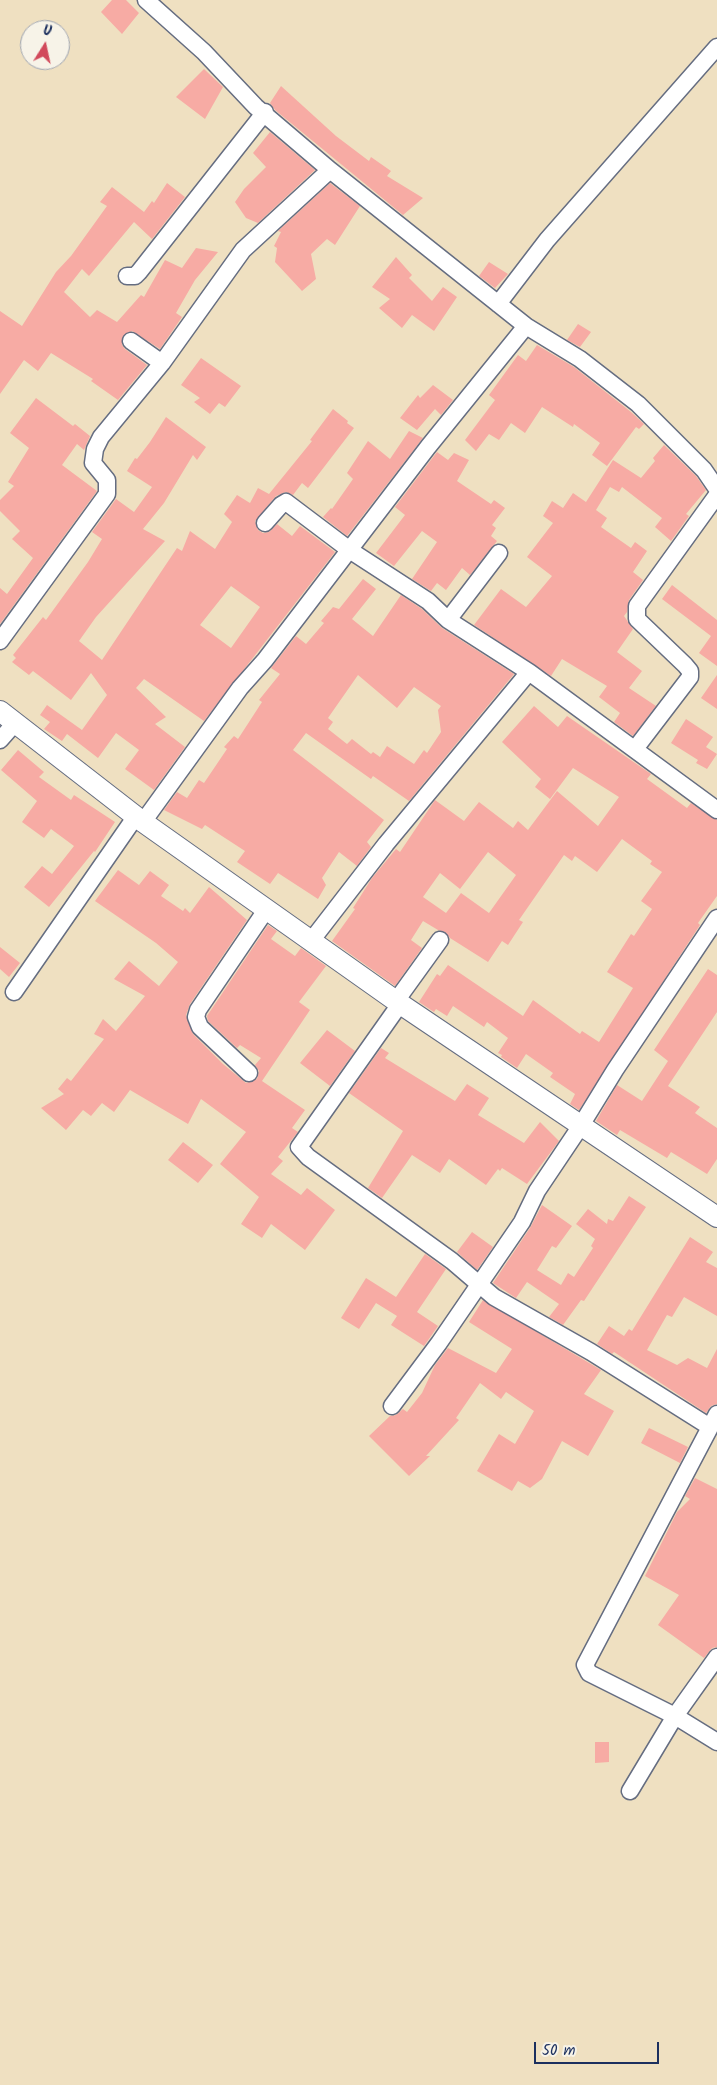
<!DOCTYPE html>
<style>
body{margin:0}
#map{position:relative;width:717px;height:2085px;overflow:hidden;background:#efe0c1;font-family:Kalam,sans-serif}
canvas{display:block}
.north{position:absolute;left:20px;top:20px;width:50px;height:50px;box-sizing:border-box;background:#f7f3e8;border:1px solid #9fa5b1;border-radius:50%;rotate:10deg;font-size:14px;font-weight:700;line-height:20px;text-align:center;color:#1b2f5e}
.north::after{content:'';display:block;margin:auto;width:18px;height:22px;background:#d1495b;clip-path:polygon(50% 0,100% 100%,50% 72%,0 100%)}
.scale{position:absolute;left:534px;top:2042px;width:125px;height:22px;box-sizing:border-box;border:2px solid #1b2f5e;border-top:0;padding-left:6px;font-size:15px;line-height:18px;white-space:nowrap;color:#1b2f5e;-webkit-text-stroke:4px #f7f3e8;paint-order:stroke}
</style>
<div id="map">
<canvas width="717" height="2085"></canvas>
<div class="north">U</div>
<div class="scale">50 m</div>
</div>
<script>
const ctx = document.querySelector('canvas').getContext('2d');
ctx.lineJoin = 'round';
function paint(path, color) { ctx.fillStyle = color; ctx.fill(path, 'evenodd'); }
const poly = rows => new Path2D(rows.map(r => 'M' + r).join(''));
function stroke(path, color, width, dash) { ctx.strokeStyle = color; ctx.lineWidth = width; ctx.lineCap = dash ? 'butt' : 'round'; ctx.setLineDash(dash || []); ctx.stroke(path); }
const building = poly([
 [112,0,126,0,139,13,122,34,101,12],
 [204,69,223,87,205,119,176,97],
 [281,86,336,136,369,161,371,157,391,171,387,176,423,198,403,215,275,110,270,103],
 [270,132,315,170,258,223,246,218,235,202,244,189,266,167,253,153],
 [167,183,185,197,152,239,134,222,89,276,82,269,64,292,90,317,97,310,117,322,141,295,144,297,165,260,182,268,196,248,218,252,195,280,176,313,182,317,160,349,132,331,123,336,122,345,125,349,147,365,118,400,91,381,93,379,51,353,38,371,24,360,0,394,0,311,22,326,56,272,71,256,107,206,100,202,112,187,144,212,152,201,154,203],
 [330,183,360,206,335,245,327,239,311,254,316,279,302,291,275,262,277,248,274,246,281,232,278,231],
 [396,257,412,275,409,278,432,301,443,287,457,297,434,331,412,315,402,328,379,308,390,299,372,287],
 [489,262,508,274,495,288,479,276],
 [578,324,591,332,580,347,567,340],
 [537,345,574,367,631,412,644,424,639,429,636,427,607,466,592,455,600,443,574,424,573,427,542,407,525,433,511,423,499,440,489,434,476,451,465,440,495,400,489,395,518,355,526,361],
 [201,358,241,386,225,407,219,403,210,414,194,402,200,398,181,385],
 [433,385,453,400,441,415,435,409,417,430,400,418,418,395,420,398],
 [36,398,73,426,75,424,90,436,84,450,77,444,62,465,97,491,0,624,0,588,7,594,33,558,12,539,20,531,0,511,0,500,14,486,8,482,29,448,10,433],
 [333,409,348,421,347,423,354,428,308,488,302,483,293,495,286,492,276,496,255,521,258,530,263,533,269,532,277,524,292,536,300,526,335,552,204,721,144,679,136,688,166,717,155,724,185,747,154,790,125,769,139,750,116,733,98,758,67,734,62,741,44,729,50,722,40,715,47,705,82,730,107,695,91,673,71,700,33,671,29,675,12,662,16,658,13,655,43,617,46,620,88,562,102,539,92,532,116,499,134,512,152,487,127,471,135,458,137,459,150,442,166,417,206,447,197,460,193,455,164,503,143,529,165,541,96,617,79,641,102,660,177,548,182,551,190,531,215,549,232,522,224,514,237,495,250,503,258,488,269,494,312,441,310,440],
 [231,586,260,607,231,648,200,625],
 [409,431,423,438,347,536,323,517,331,508,332,509,353,479,347,473,368,441,390,459],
 [664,445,696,476,706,490,686,514,689,516,671,541,655,527,662,518,622,487,619,492,610,487,596,510,607,518,601,527,631,548,635,542,647,551,633,572,643,580,629,600,627,612,624,616,633,629,617,652,642,671,629,688,656,706,633,736,614,722,620,713,599,697,607,686,562,659,551,676,474,625,501,589,526,607,552,576,527,557,553,523,543,516,552,501,563,508,573,493,586,502,613,460,641,478,655,461,653,458],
 [437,452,448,460,454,453,469,460,457,481,491,504,494,500,505,508,492,525,496,528,491,536,497,541,470,575,462,568,446,590,437,583,431,591,412,579,437,542,422,531,394,566,376,553,405,515,395,507],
 [363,579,376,589,352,619,373,636,401,595,422,609,442,628,514,674,409,801,373,776,371,779,306,733,293,750,384,820,367,842,371,847,357,866,339,852,322,878,326,885,318,899,278,873,270,884,237,862,245,851,205,825,202,829,164,810,177,792,187,798,199,780,204,783,227,749,224,747,234,736,238,739,262,702,259,700,280,674,271,668,296,636,306,644,324,623,321,621,333,607,339,609],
 [358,675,397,708,414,687,441,706,438,710,441,732,427,753,424,750,414,764,387,746,380,757,373,752,371,754,352,739,347,744,328,729,333,722,328,718],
 [672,585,717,620,717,666,699,653,711,636,662,599],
 [717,675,717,709,701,698],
 [534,706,558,727,567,716,651,774,647,779,687,808,691,803,717,820,717,896,698,923,700,925,579,1110,570,1104,575,1094,550,1077,553,1073,526,1054,517,1068,501,1057,502,1055,498,1053,508,1038,487,1022,484,1027,453,1006,447,1016,436,1009,434,1012,419,1002,437,974,440,976,448,965,523,1016,533,1000,580,1034,582,1031,599,1042,633,988,607,972,631,934,634,936,652,909,641,901,662,872,650,864,652,861,622,839,597,872,575,856,572,861,564,855,519,920,523,922,508,945,502,941,488,962,450,938,445,932,438,930,423,921,411,940,422,948,395,986,332,941,355,909,353,908,372,878,396,849,400,852,435,800,464,821,479,802,513,828,518,821,528,830,557,791,598,826,619,797,573,768,550,799,535,787,541,779,502,742],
 [488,852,516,875,489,913,461,893,446,913,423,897,440,873,460,889],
 [686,719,713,737,706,747,717,754,707,769,696,763,698,760,671,743],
 [18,750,44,772,39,777,71,800,74,795,115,822,95,852,94,851,49,907,24,887,42,866,52,874,74,846,51,829,44,838,22,822,37,801,1,770],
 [118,870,139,885,150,871,169,885,161,896,183,911,185,908,190,913,209,887,247,920,190,1004,186,1015,193,1034,223,1064,246,1083,257,1079,259,1071,255,1065,261,1058,240,1045,237,1048,208,1021,207,1016,268,925,277,931,271,939,295,956,301,948,326,966,299,1002,310,1010,262,1081,305,1110,292,1128,298,1132,278,1157,283,1161,271,1174,301,1195,307,1188,335,1210,305,1250,271,1224,262,1238,241,1224,259,1197,220,1164,246,1132,201,1099,188,1124,130,1090,114,1112,102,1103,91,1116,83,1110,66,1130,41,1108,64,1094,58,1089,67,1078,71,1081,104,1039,94,1034,103,1019,116,1031,145,996,114,979,129,961,159,986,178,962,156,943,95,901],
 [0,947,20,963,9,977,0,969],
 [708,969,717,975,717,1012,668,1086,700,1107,695,1113,717,1128,717,1159,707,1174,671,1152,667,1158,620,1130,617,1135,596,1121,617,1085,642,1101,668,1061,654,1050],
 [327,1030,355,1051,330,1086,300,1063],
 [381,1048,389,1053,385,1058,455,1101,467,1084,489,1098,478,1115,524,1143,540,1122,559,1141,527,1184,502,1168,500,1171,498,1169,486,1185,449,1159,440,1173,412,1155,382,1198,368,1188,403,1131,349,1093],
 [183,1142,213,1165,198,1183,168,1160],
 [629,1196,646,1207,584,1301,581,1300,563,1325,549,1317,559,1304,527,1282,516,1298,493,1283,530,1228,542,1205,572,1226,556,1248,552,1246,537,1270,561,1285,568,1273,574,1277,593,1248,591,1246,595,1239,576,1224,588,1209,607,1224,608,1219,613,1221],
 [472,1232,493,1247,477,1270,457,1252],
 [690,1237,713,1252,706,1262,717,1268,717,1316,684,1297,672,1317,667,1315,647,1350,677,1365,688,1358,707,1368,717,1349,717,1404,711,1406,706,1413,614,1352,612,1354,597,1344,609,1326,624,1336,629,1329,632,1331],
 [425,1254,446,1269,417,1312,438,1326,424,1346,391,1325,397,1316,376,1303,359,1329,341,1318,366,1278,396,1297],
 [483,1300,601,1370,584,1394,614,1411,588,1456,562,1441,542,1479,530,1488,518,1481,512,1491,477,1471,499,1434,515,1444,534,1411,506,1392,501,1399,480,1383,456,1418,459,1420,426,1456,430,1456,409,1476,369,1436,390,1416,396,1415,403,1409,407,1412,422,1393,435,1365,448,1348,496,1373,512,1349,469,1322],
 [649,1428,688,1447,680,1463,641,1443],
 [695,1478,717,1489,717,1647,712,1648,704,1658,658,1625,679,1595,645,1576,677,1512,690,1499,685,1496],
 [595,1742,609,1742,609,1762,595,1763]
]);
const minor = poly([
 [146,0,204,52,256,107,330,170,526,326,580,359,638,404,704,470,717,489],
 [127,276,135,276,139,272,265,112],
 [498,304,547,240,717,47],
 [131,341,162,363],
 [265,523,281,505,286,502,351,551,428,601,448,620,529,672,717,810],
 [448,620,499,553],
 [0,641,107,494,107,480,93,463,95,449,101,437,162,363,243,250,330,170],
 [0,740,15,723],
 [635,749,690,677,690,671,685,665,637,619,637,606,717,495],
 [143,822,240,688,265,660,428,447,526,326],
 [311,941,386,844,529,672],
 [14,992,136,816],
 [396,1001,440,940],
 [400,1004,299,1147,308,1157,452,1261,494,1297,591,1352,710,1427],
 [249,1073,200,1027,196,1017,198,1010,266,910],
 [392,1406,439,1343,522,1222,537,1191,580,1127,615,1070,717,918],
 [717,1414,585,1665,589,1673,675,1716,717,1742],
 [630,1791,675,1716,717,1657]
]);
const tertiary = poly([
 [0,711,143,822,396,1001,717,1217]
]);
paint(building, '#f7aba4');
stroke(minor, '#656d81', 19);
stroke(tertiary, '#656d81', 22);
stroke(minor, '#fff', 16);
stroke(tertiary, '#fff', 20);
</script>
